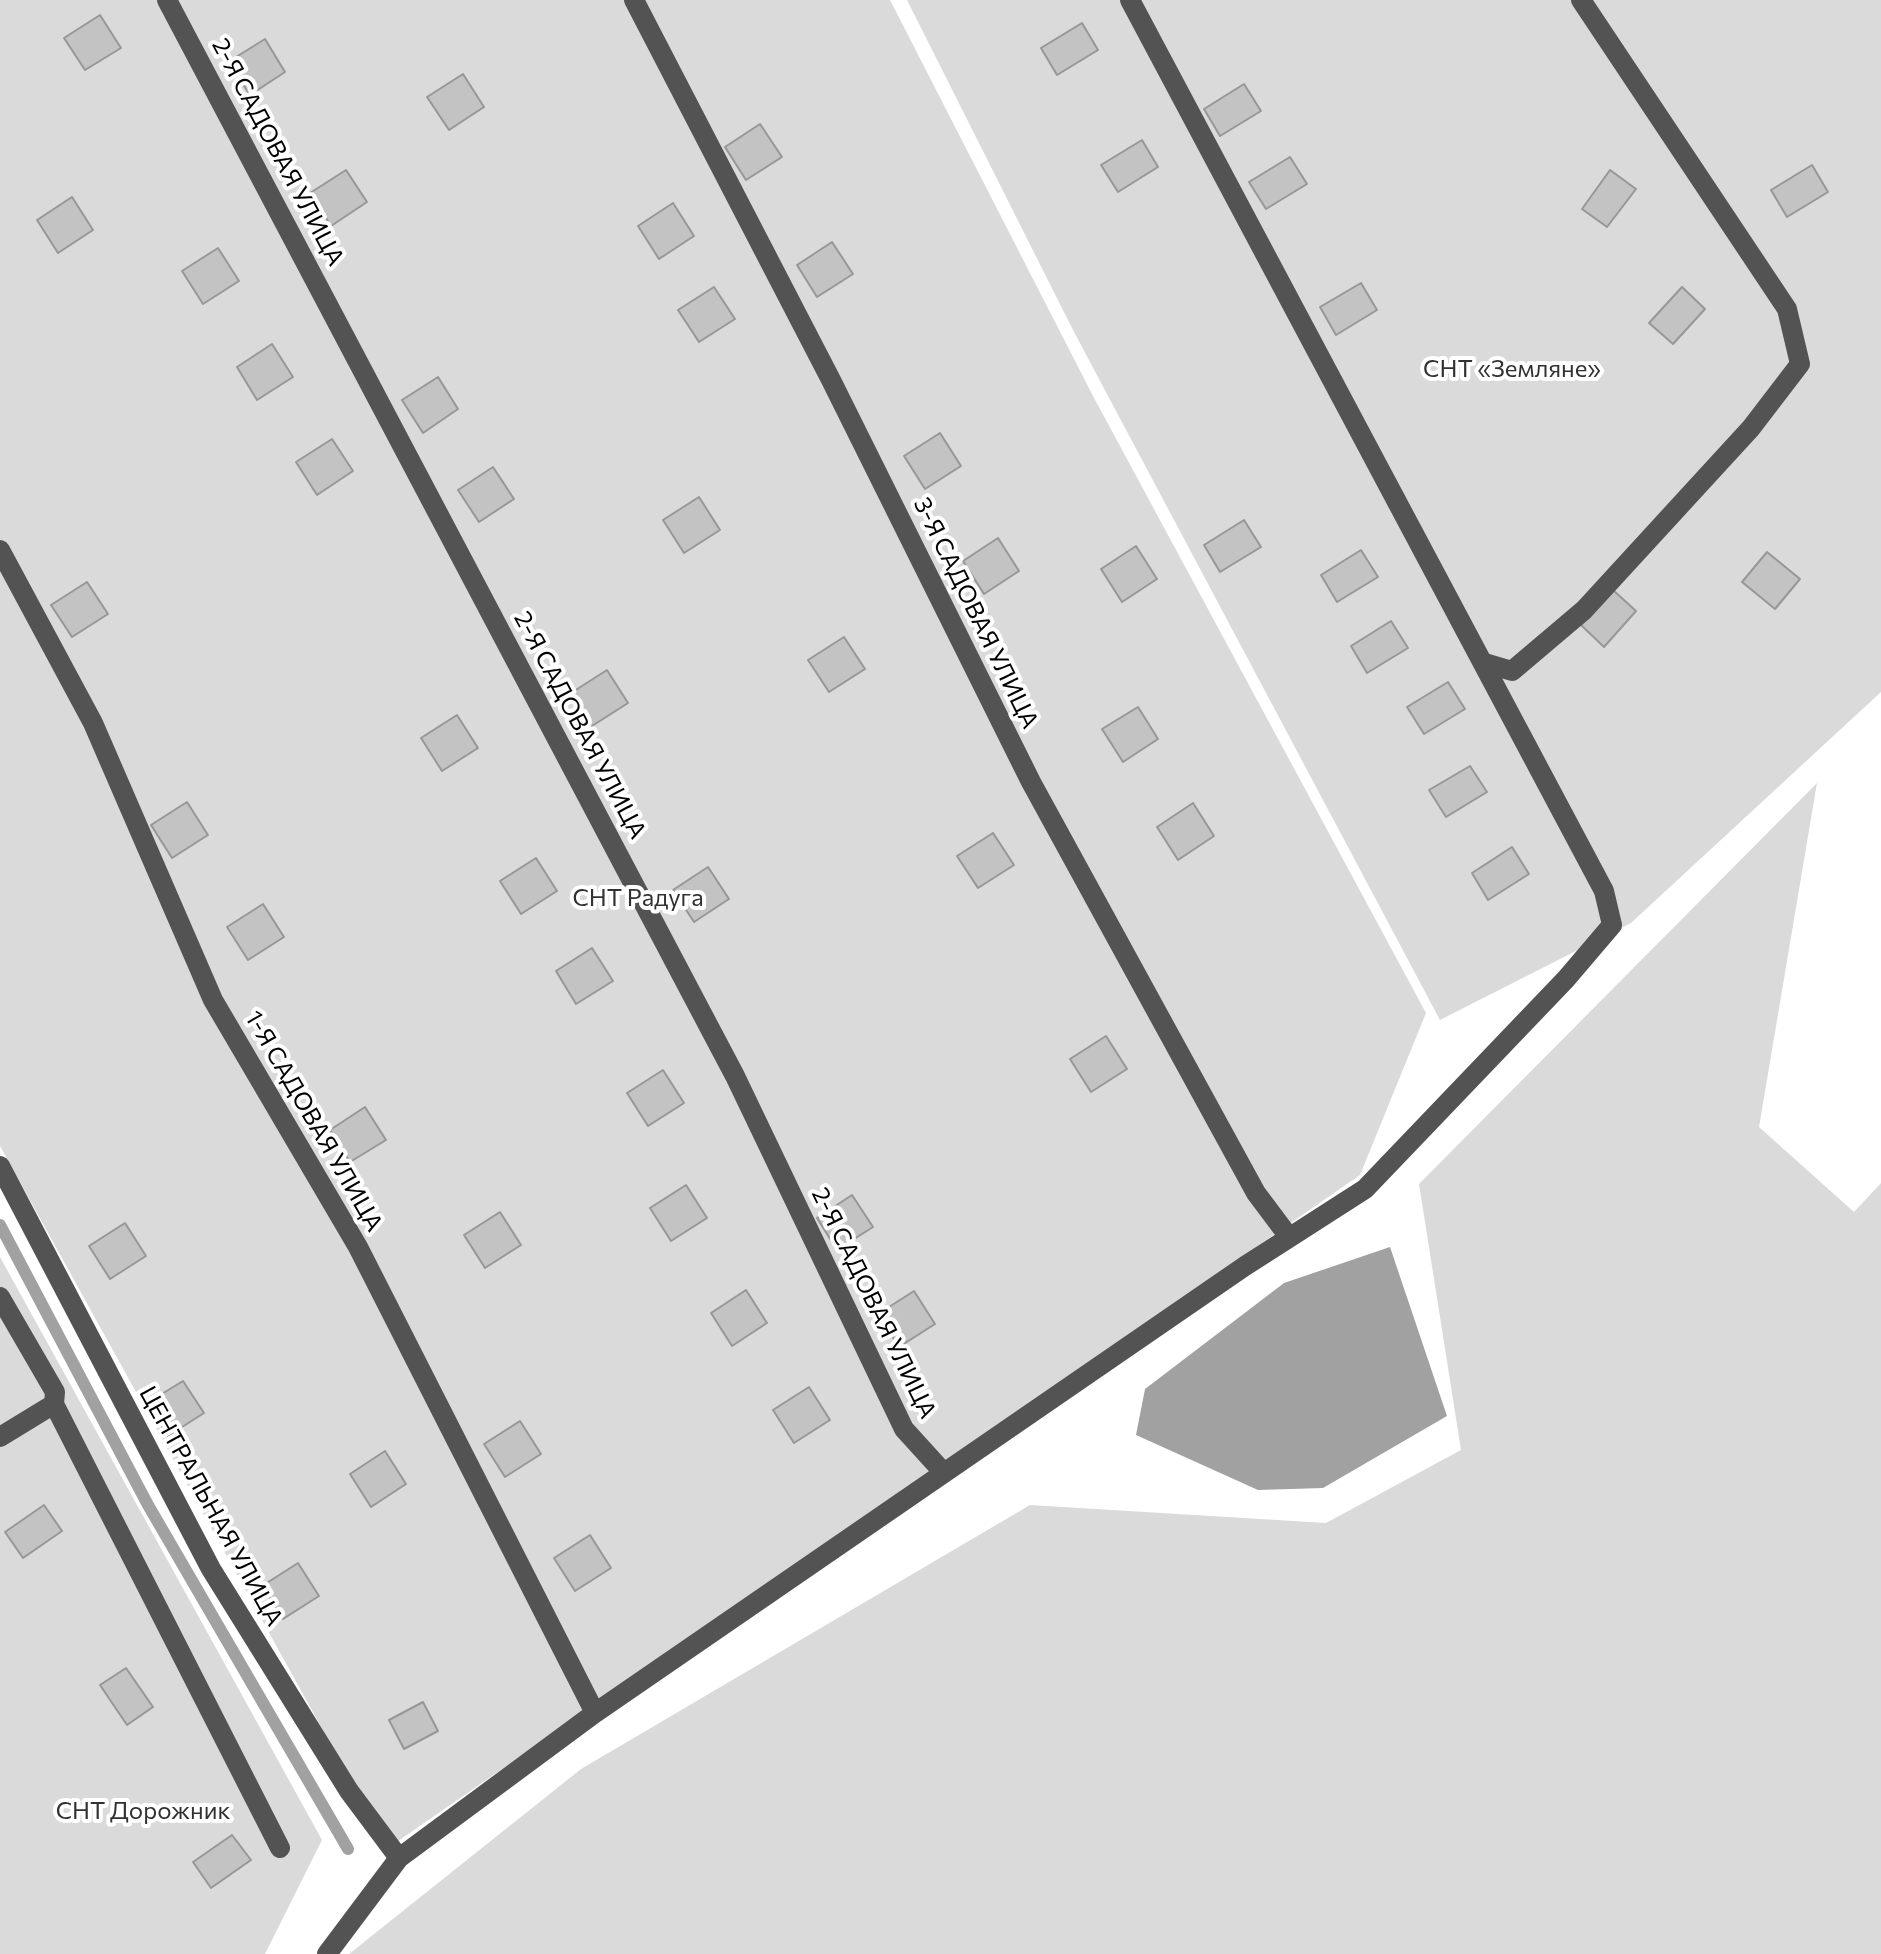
<!DOCTYPE html>
<meta charset="utf-8">
<style>
body{margin:0}
canvas{display:block;background:#fff}
</style>
<canvas width="1881" height="1954"></canvas>
<script>
const ctx = document.querySelector('canvas').getContext('2d');
ctx.lineJoin = 'round';
function paint(path, color) { ctx.fillStyle = color; ctx.fill(path, 'evenodd'); }
const poly = rows => new Path2D(rows.map(r => 'M' + r).join(''));
function stroke(path, color, width, dash) { ctx.strokeStyle = color; ctx.lineWidth = width; ctx.lineCap = dash ? 'butt' : 'round'; ctx.setLineDash(dash || []); ctx.stroke(path); }
function label(font, color, halo, rows, align = 'center') {
  ctx.font = font + ' Commissioner,sans-serif'; ctx.lineWidth = 8; ctx.setLineDash([]); ctx.textBaseline = 'middle'; ctx.strokeStyle = halo; ctx.fillStyle = color; for (const [text, x, y, turn = 0] of rows) {
    ctx.save(); ctx.translate(x, y); ctx.rotate((+turn || 0) * Math.PI / 180); ctx.textAlign = isNaN(turn) ? turn : align; if (halo) ctx.strokeText(text, 0, 0); ctx.fillText(text, 0, 0); ctx.restore();
  }
}
const green = poly([
 [0,0,890,0,1093,396,1426,1013,1360,1175,388,1848,0,1146],
 [907,0,1881,0,1881,692,1631,923,1440,1020,1074,332],
 [1817,783,1759,1127,1854,1212,1881,1183,1881,1954,349,1954,581,1769,1030,1505,1326,1523,1461,1450,1419,1184],
 [0,1257,322,1840,265,1954,0,1954]
]);
const water = poly([
 [1390,1247,1447,1416,1323,1488,1258,1490,1136,1435,1145,1389,1284,1283]
]);
const stream = poly([
 [0,1225,148,1505,348,1849]
]);
const building = poly([
 [100,15,121,48,85,70,64,38,100,15],
 [1082,23,1098,50,1057,75,1041,48,1082,23],
 [265,39,285,72,250,95,228,62,265,39],
 [463,74,484,107,449,130,427,97,463,74],
 [1244,84,1261,111,1220,136,1204,109,1244,84],
 [760,124,782,157,746,180,725,147,760,124],
 [1142,140,1158,167,1118,192,1101,165,1142,140],
 [1290,157,1307,184,1266,209,1249,182,1290,157],
 [1812,165,1828,192,1787,217,1771,190,1812,165],
 [346,170,367,202,331,226,310,193,346,170],
 [1610,170,1636,189,1607,227,1582,209,1610,170],
 [72,197,93,230,58,253,37,220,72,197],
 [673,203,694,236,659,259,638,226,673,203],
 [832,242,853,274,817,297,797,265,832,242],
 [218,248,239,281,203,304,182,271,218,248],
 [1361,283,1377,310,1336,335,1320,307,1361,283],
 [714,287,735,319,699,342,678,310,714,287],
 [1682,287,1705,309,1673,344,1649,323,1682,287],
 [272,344,293,377,257,400,237,367,272,344],
 [438,377,458,409,423,433,402,400,438,377],
 [940,433,961,466,925,489,904,456,940,433],
 [332,439,353,471,317,495,296,462,332,439],
 [493,467,514,499,479,522,458,490,493,467],
 [699,497,720,530,684,553,663,520,699,497],
 [1244,520,1261,547,1220,572,1204,545,1244,520],
 [998,538,1019,571,984,594,963,561,998,538],
 [1136,546,1157,579,1122,602,1101,569,1136,546],
 [1361,550,1378,577,1337,602,1321,575,1361,550],
 [1767,552,1800,579,1775,609,1742,582,1767,552],
 [87,582,108,614,72,637,51,605,87,582],
 [1613,590,1636,611,1604,647,1581,625,1613,590],
 [1391,621,1408,648,1367,673,1351,646,1391,621],
 [844,637,865,669,829,692,808,660,844,637],
 [607,670,628,703,592,726,571,693,607,670],
 [1448,682,1465,709,1424,734,1407,707,1448,682],
 [1138,707,1158,739,1123,762,1102,729,1138,707],
 [457,715,478,748,442,771,421,738,457,715],
 [1470,766,1487,792,1446,817,1429,790,1470,766],
 [187,802,208,835,172,858,151,825,187,802],
 [1193,803,1214,836,1178,860,1157,827,1193,803],
 [993,833,1014,865,978,888,957,856,993,833],
 [1512,847,1529,874,1488,900,1472,873,1512,847],
 [536,858,557,891,521,914,500,881,536,858],
 [708,867,729,899,694,922,673,890,708,867],
 [263,904,284,937,248,960,227,927,263,904],
 [592,948,613,981,576,1004,556,971,592,948],
 [1106,1036,1127,1069,1091,1092,1070,1059,1106,1036],
 [663,1070,684,1103,648,1126,627,1093,663,1070],
 [365,1107,386,1140,350,1162,330,1130,365,1107],
 [686,1185,707,1218,671,1241,650,1208,686,1185],
 [852,1195,873,1227,837,1250,817,1218,852,1195],
 [500,1212,521,1245,485,1268,464,1235,500,1212],
 [125,1223,146,1256,110,1279,89,1246,125,1223],
 [746,1290,767,1323,732,1346,711,1313,746,1290],
 [914,1291,935,1324,899,1347,878,1314,914,1291],
 [183,1381,204,1413,168,1436,147,1403,183,1381],
 [809,1387,830,1420,794,1443,773,1410,809,1387],
 [520,1421,541,1454,505,1477,484,1444,520,1421],
 [385,1451,406,1484,371,1507,350,1474,385,1451],
 [44,1505,62,1531,23,1558,5,1532,44,1505],
 [590,1535,611,1568,575,1591,554,1558,590,1535],
 [298,1563,319,1596,283,1619,262,1586,298,1563],
 [126,1668,153,1707,127,1725,100,1685,126,1668],
 [423,1702,438,1731,404,1749,389,1720,423,1702],
 [232,1835,251,1860,211,1888,193,1862,232,1835]
]);
const minor = poly([
 [167,0,735,1076,904,1429,944,1473],
 [634,0,831,380,1031,782,1256,1193,1289,1237],
 [0,550,93,723,213,1000,358,1247,595,1713],
 [1485,663,1512,671,1584,610,1751,428,1800,364,1787,309,1581,0],
 [0,1166,211,1569,349,1791,399,1858],
 [0,1297,55,1392,54,1404,280,1848],
 [0,1437,54,1404],
 [327,1954,399,1858,595,1713,1245,1266,1365,1189,1566,979,1612,925,1604,891,1130,0]
]);
const streetNames = [
 ["2-Я САДОВАЯ УЛИЦА",278,152,62],
 ["3-Я САДОВАЯ УЛИЦА",976,613,64],
 ["2-Я САДОВАЯ УЛИЦА",580,725,62],
 ["1-Я САДОВАЯ УЛИЦА",314,1121,60],
 ["2-Я САДОВАЯ УЛИЦА",874,1303,64],
 ["ЦЕНТРАЛЬНАЯ УЛИЦА",211,1506,61]
];
const parkNames = [
 ["СНТ «Земляне»",1512,369],
 ["СНТ Радуга",638,898],
 ["СНТ Дорожник",143,1811]
];
paint(green, '#dadada');
paint(water, '#a1a1a1');
stroke(stream, '#a1a1a1', 12);
paint(building, '#c3c3c3');
stroke(building, '#979797', 2);
stroke(minor, '#535353', 20);
label('24px', '#000', '#fff', streetNames);
label('24px', '#313131', '#fff', parkNames);
</script>
